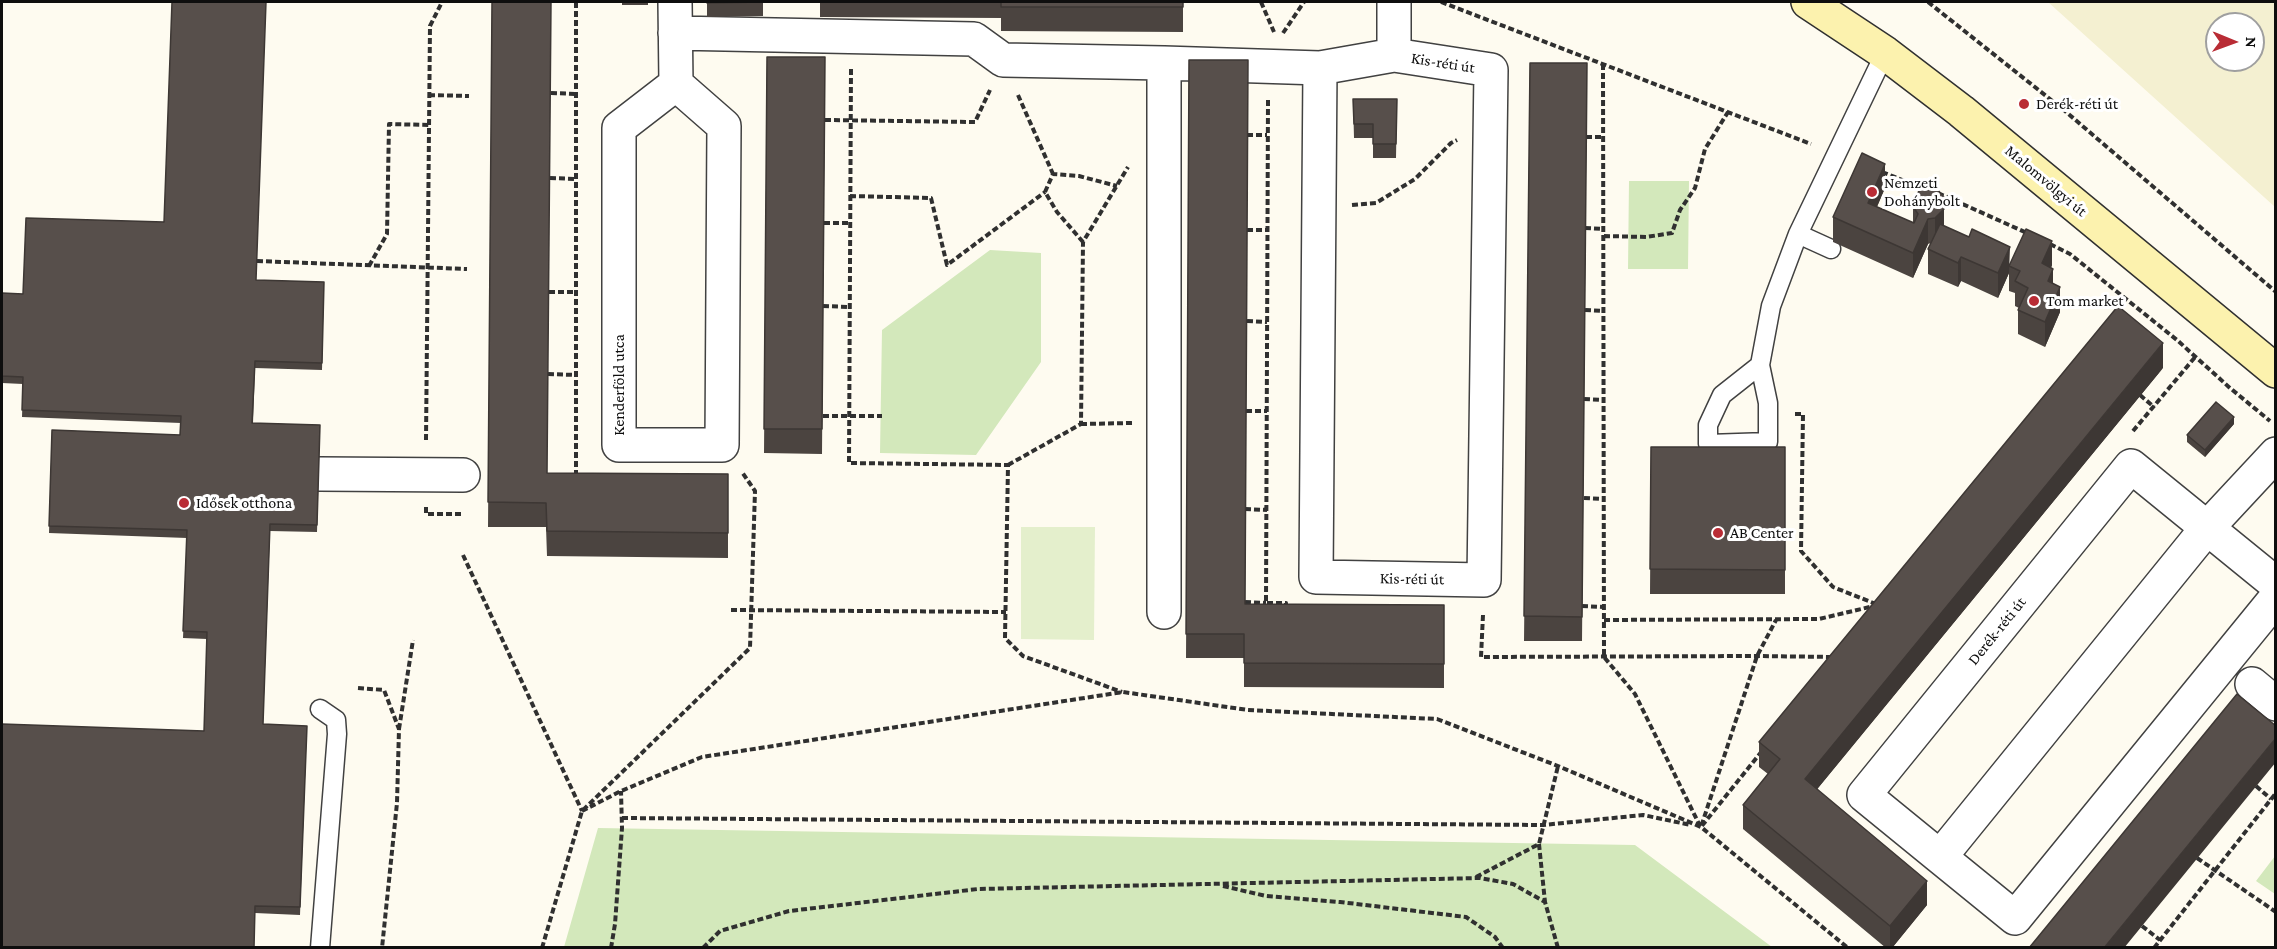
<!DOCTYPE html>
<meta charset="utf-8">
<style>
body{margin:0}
#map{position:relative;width:2277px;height:949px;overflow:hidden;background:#fefbf0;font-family:"Crimson Pro",serif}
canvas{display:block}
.frame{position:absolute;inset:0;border:3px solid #0e0e0e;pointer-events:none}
.north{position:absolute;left:2205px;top:12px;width:60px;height:60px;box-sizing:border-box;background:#fff;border:2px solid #9f9f9f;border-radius:50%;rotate:91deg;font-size:16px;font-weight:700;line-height:24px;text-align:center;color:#0e0e0e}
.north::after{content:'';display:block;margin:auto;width:21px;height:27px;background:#b92c35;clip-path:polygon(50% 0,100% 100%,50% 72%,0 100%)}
</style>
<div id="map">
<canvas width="2277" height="949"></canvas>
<div class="frame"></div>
<div class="north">N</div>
</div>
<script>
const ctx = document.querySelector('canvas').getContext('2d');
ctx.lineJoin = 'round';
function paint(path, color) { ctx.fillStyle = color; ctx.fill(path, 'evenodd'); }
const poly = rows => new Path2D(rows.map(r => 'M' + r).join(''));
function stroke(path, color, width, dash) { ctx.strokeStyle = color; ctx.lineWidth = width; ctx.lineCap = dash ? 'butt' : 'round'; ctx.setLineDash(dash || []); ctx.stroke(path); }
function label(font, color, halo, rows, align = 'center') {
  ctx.font = font + ' "Crimson Pro",serif'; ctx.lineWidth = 6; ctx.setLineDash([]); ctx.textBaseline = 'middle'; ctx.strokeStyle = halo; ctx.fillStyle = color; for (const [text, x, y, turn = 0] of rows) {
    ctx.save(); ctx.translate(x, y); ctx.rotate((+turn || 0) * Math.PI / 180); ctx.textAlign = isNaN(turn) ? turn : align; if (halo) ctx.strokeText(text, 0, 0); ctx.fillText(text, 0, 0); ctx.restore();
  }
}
const farmland = poly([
 [2048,2,2275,2,2275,207],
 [2217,24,2253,24,2253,60,2217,60]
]);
const green = poly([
 [1629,181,1689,181,1688,269,1628,269],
 [990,250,1041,253,1041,362,976,455,880,453,882,330],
 [598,828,1635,845,1772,947,564,947],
 [2275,856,2275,894,2256,881]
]);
const pitch = poly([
 [1021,527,1095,527,1094,640,1021,639]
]);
const path = poly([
 [576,2,576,476,578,476],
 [1261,2,1274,32],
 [1441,2,1811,144],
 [1928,2,2065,111,2276,292],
 [1283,33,1304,2],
 [1603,64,1604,657,1635,694,1700,826],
 [851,69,849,463,1008,465,1005,638,1023,656,1122,692],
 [551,93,576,94],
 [429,95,469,96],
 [1018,95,1053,174],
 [1268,100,1266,603,1286,603,1286,607],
 [825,120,975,122,990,90],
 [1247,135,1267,135],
 [1586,137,1604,137],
 [1882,172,1928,190],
 [550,178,576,179],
 [1938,193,2027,233],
 [850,196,931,198,947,265,1045,192],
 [1352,205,1376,203,1415,179,1451,143,1457,140],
 [824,223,850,223],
 [1585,228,1604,229],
 [1247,230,1267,230],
 [1604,236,1646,237,1672,233,1680,210,1695,188,1705,149,1728,112],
 [1083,242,1057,212,1045,192,1053,174,1079,176,1117,186],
 [2050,244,2070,254,2177,340,2230,388,2270,421],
 [257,261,467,269],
 [369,266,387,234,389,124,429,125],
 [549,292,576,292],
 [823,306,850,307],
 [2116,309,2125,298],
 [1585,310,1604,311],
 [1247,321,1267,322],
 [548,374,576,375],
 [2140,395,2154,407],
 [1584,399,1603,400],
 [1246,411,1267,411],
 [1795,414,1803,414,1801,551,1833,587,1876,604],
 [823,416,882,416],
 [1081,424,1132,423],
 [2133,431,2196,356],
 [426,440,430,26,442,2],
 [1008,465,1081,424,1083,242,1128,167],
 [1584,498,1603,499],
 [426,507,426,514,463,514],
 [1245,509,1267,510],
 [463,555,582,811],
 [1245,602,1266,603],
 [1582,606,1603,607],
 [731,610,1006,612],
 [1483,615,1481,657,1757,656,1834,657],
 [1604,620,1819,619,1874,606],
 [358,688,384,690,399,729,397,803,382,948],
 [399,729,413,640],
 [1762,751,1701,827,1757,656,1776,620],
 [2256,786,2271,799],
 [582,811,621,791,702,757,1123,692,1248,710,1437,719,1558,766,1701,827,1848,948],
 [622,818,1543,825,1643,815,1691,825],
 [1539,844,1545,902],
 [2197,858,2276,912],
 [1476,877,1539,844,1558,766],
 [1223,886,1266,896,1340,902,1466,917,1495,937,1503,948],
 [2142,926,2160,940],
 [542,948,582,811,750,648,755,491,742,472],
 [611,948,615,924,622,828,621,791],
 [703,948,720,931,789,911,978,889,1480,878,1513,884,1545,902,1558,948],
 [2154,948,2276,793]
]);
const lane = poly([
 [1798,234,1831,249],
 [1760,365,1768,403,1768,442,1708,444,1708,425,1722,395,1760,365,1771,306,1798,234,1885,53],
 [320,948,337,734,336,720,320,709]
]);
const street = poly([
 [675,2,676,84,724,126,722,445,619,445,619,128,676,84],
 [675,33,974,39,1003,60,1164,63,1164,612],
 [1394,55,1491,70,1484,580,1316,577,1320,68,1394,55],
 [1394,55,1394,2],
 [1164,63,1320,68],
 [2276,454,2207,528,1940,857,2015,918,2276,598],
 [319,474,463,475],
 [2252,684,2276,704],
 [1940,857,1864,795,2131,466,2276,584]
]);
const secondary = poly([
 [1808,2,1885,53,1961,111,2276,371]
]);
const wall = poly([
 [492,2,547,473,728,474,728,558,547,556,546,527,488,527],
 [622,2,648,2,648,5,622,5],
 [707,2,763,2,763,16,707,17],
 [820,2,1183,2,1183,32,1001,31,1001,18,820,17],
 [767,57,825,57,822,454,764,453],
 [1189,60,1245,604,1444,605,1444,688,1244,687,1244,658,1186,658],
 [1530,63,1587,63,1582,641,1524,641],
 [1353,99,1397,99,1396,158,1373,158,1373,138,1354,138],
 [1885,188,1877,207,1913,223,1913,201,1924,188,1944,226,2010,264,2052,265,2051,268,2053,284,2060,312,2045,347,2018,334,2018,310,2019,308,2015,306,2015,293,2009,291,2009,273,1998,298,1961,281,1958,287,1928,274,1928,249,1931,243,1928,244,1913,278,1833,242,1833,217],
 [164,222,256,280,324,282,322,370,255,368,253,423,320,425,317,532,270,531,263,724,307,726,300,915,255,913,204,731,207,639,183,638,187,538,49,533,52,430,180,435,181,423,22,417,23,384,2,383,2,293,23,294],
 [2163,368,1817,789,1927,905,1892,948,1886,948,1743,829,1743,805,1768,774,1759,767,1759,742],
 [2234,424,2205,457,2187,442,2187,435],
 [1651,447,1785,447,1785,594,1650,594]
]);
const shadedWall = poly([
 [1885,164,1885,188,1868,227,1868,203],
 [1944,197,1944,234,1935,243,1935,218],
 [1928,219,1928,244,1913,278,1913,253],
 [2052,241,2052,265,2042,288,2042,263],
 [2010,247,2009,273,1998,298,1998,273],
 [1961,257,1961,281,1958,287,1958,263],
 [2053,269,2053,293,2048,281],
 [2060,287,2060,312,2045,347,2045,322],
 [2163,343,2163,368,1805,804,1805,779],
 [2234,417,2234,424,2205,457,2205,450],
 [2276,738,2276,762,2124,948,2104,948],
 [1927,881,1927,905,1892,948,1890,948,1890,926]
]);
const building = poly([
 [172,2,266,2,256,280,324,282,322,363,255,361,252,423,320,425,317,525,270,524,263,724,307,726,300,907,255,906,254,948,2,948,2,724,204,731,207,632,183,631,187,530,49,526,52,430,180,435,181,416,22,410,23,377,2,376,2,293,23,294,26,218,164,222,172,2],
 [492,2,551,2,547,473,728,474,728,533,547,531,546,503,488,502,492,2],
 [707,2,763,2,707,3,707,2],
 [1001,2,1183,2,1183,7,1001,7,1001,2],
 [767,57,825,57,822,429,764,429,767,57],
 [1189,60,1248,60,1245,604,1444,605,1444,664,1244,663,1244,634,1186,634,1189,60],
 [1530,63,1587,63,1582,617,1524,616,1530,63],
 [1353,99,1397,99,1396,144,1373,144,1373,124,1354,124,1353,99],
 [1862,153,1885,164,1868,203,1914,223,1918,214,1914,208,1913,201,1919,191,1924,188,1936,188,1944,197,1944,209,1935,218,1928,219,1913,253,1833,217,1862,153],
 [1940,224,1969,237,1972,229,2010,247,1998,273,1961,257,1958,263,1928,249,1940,224],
 [2026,229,2052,241,2042,263,2053,269,2048,281,2060,287,2045,322,2018,310,2028,288,2015,281,2020,271,2009,266,2026,229],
 [2118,306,2163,343,1805,779,1927,881,1890,926,1743,805,1780,759,1759,742,2118,306],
 [2216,402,2234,417,2205,450,2187,435,2216,402],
 [1651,447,1785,447,1785,570,1650,569,1651,447],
 [2237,694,2276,726,2276,738,2104,948,2029,948,2237,694]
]);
const markers = [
 [2024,104,6,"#b92c35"],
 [1872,192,6,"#b92c35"],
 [2034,301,6,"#b92c35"],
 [184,503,6,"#b92c35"],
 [1718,533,6,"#b92c35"]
];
const streetNames = [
 ["Kis-réti út",1443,63,9],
 ["Malomvölgyi út",2046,181,40],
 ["Kenderföld utca",619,385,-90],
 ["Kis-réti út",1412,579,1],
 ["Derék-réti út",1997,631,-51]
];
const poiNames = [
 ["Derék-réti út",2036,104],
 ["Nemzeti",1884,183],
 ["Dohánybolt",1884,201],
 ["Tom market",2046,301],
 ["Idősek otthona",196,503],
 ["AB Center",1730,533]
];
paint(farmland, '#f4f0d1');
paint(green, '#d3e8bb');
paint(pitch, '#e4efcc');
stroke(lane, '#414141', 21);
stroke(street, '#414141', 36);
stroke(secondary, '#303030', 36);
stroke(path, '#303030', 4, [6, 3]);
stroke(lane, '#fff', 18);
stroke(street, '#fff', 33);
stroke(secondary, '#fcf2ae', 33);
paint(wall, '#4b4440');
paint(shadedWall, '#3d3734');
paint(building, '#574f4b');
stroke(building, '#3d3734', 1.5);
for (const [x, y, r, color] of markers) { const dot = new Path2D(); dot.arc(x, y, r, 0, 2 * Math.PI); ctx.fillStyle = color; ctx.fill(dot); stroke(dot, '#fff', 2); }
label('16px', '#0e0e0e', '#fff', streetNames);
label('16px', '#0e0e0e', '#fff', poiNames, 'left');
</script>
